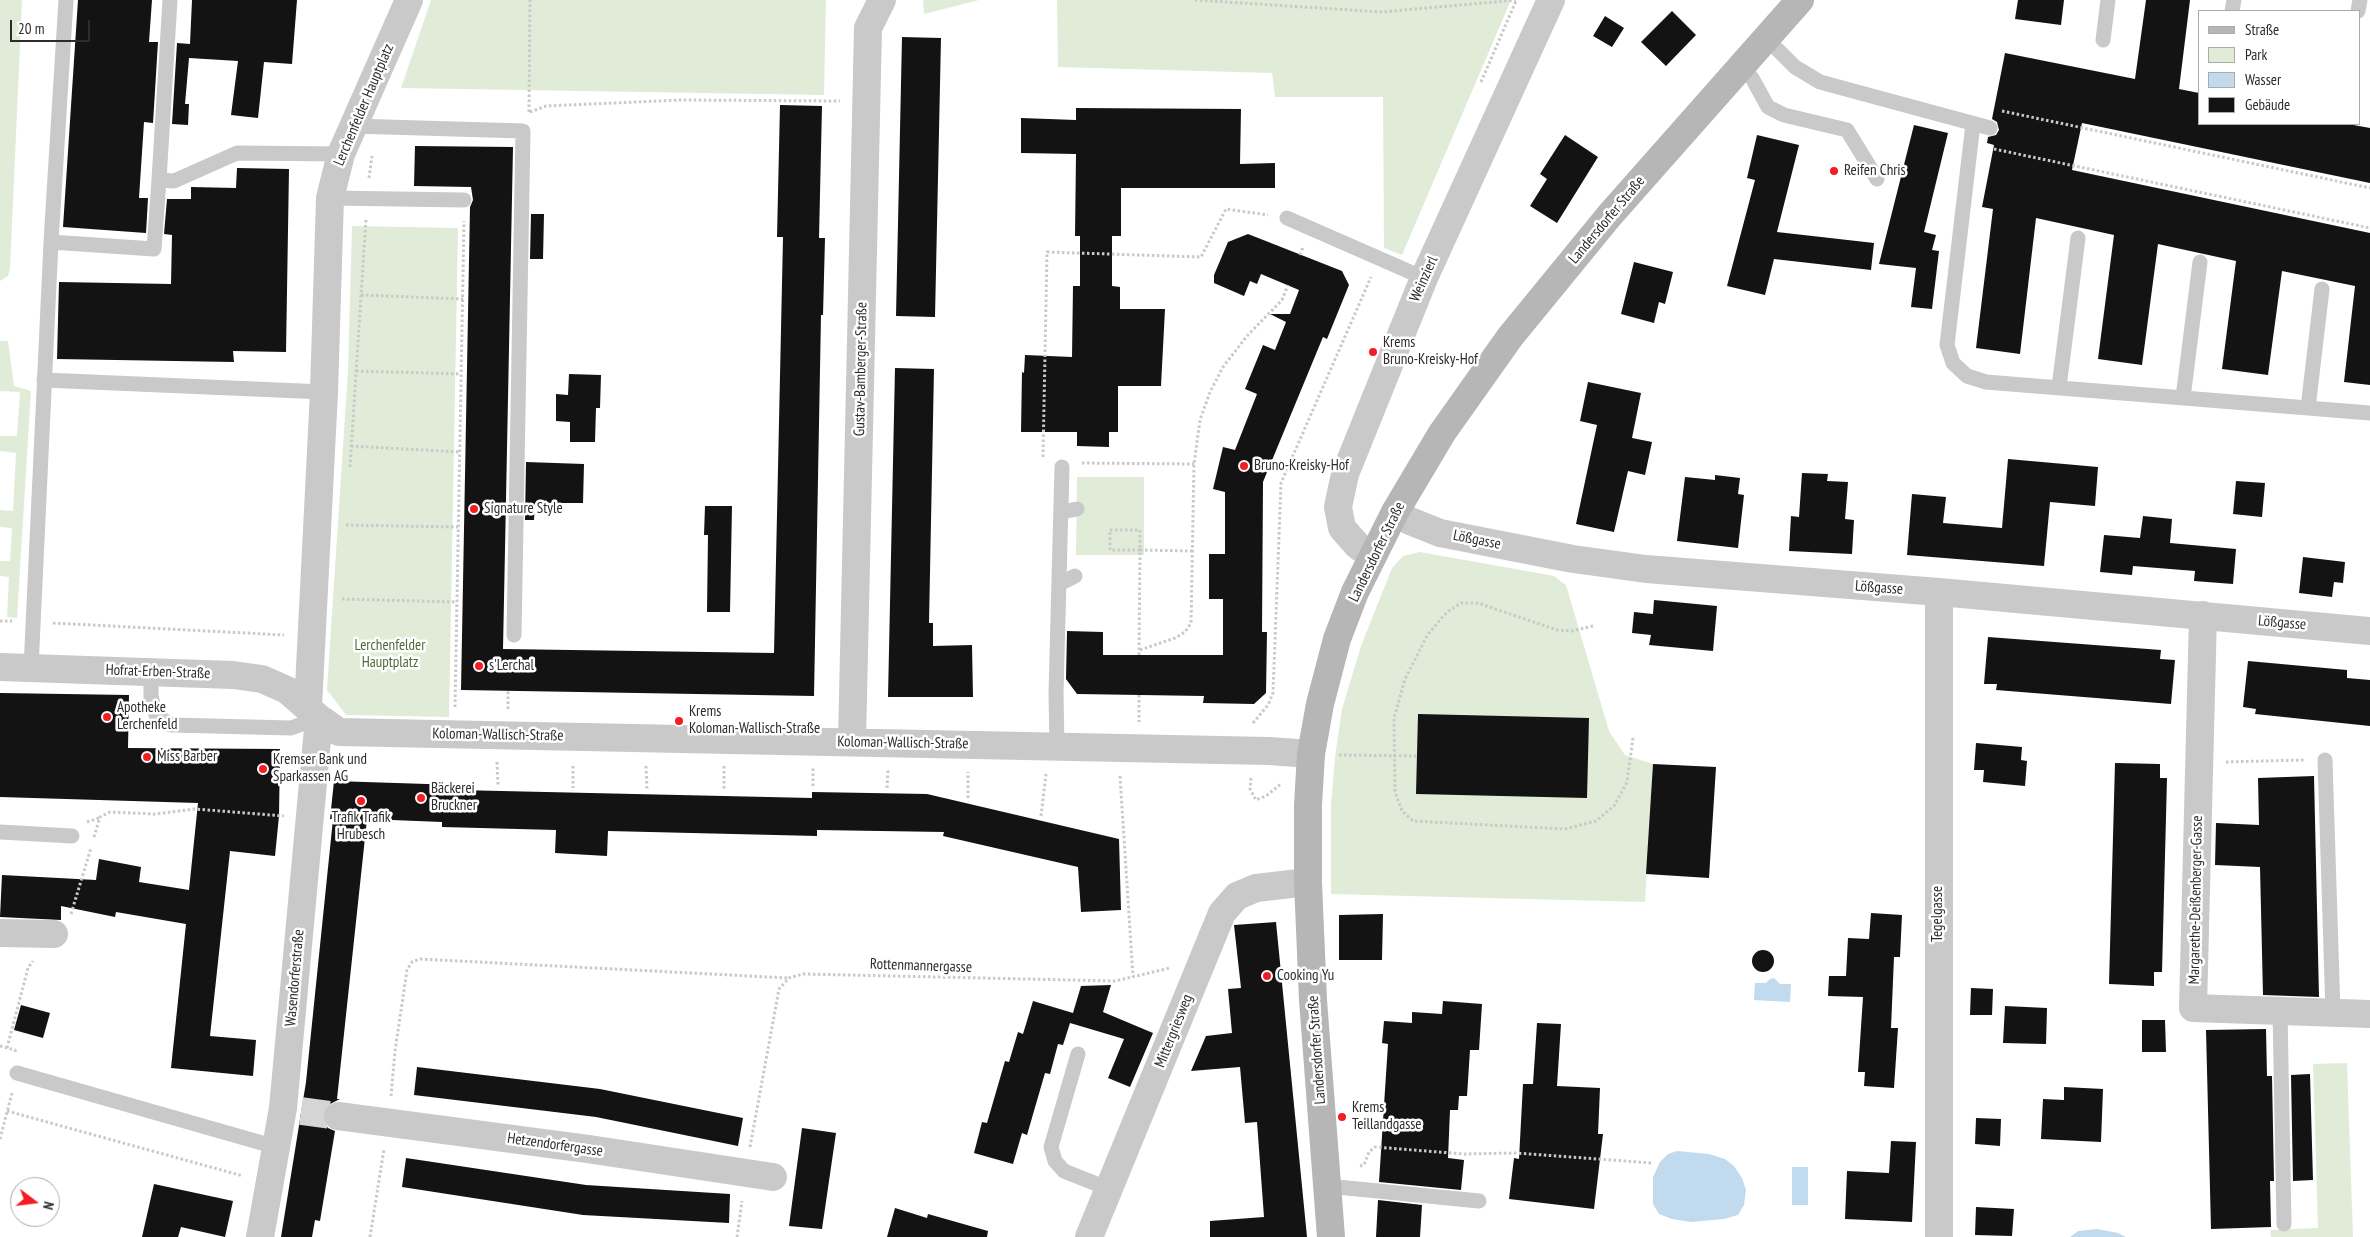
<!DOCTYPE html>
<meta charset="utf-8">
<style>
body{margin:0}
#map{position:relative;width:2370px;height:1237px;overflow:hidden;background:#fff;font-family:"PT Sans Narrow",sans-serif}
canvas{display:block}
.legend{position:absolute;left:2198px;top:10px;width:162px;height:115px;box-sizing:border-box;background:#fff;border:1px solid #ababab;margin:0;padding:6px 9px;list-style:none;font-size:15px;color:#2c2c2c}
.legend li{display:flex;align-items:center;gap:10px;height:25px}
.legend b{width:25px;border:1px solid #ababab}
.north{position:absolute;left:10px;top:1177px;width:50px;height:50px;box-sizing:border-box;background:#fff;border:1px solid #ababab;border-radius:50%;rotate:105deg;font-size:14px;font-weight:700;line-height:20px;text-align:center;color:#2c2c2c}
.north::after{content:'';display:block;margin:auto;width:18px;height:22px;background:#f31e22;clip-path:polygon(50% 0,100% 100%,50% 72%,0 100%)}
.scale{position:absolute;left:10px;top:20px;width:80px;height:22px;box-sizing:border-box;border:2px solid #2c2c2c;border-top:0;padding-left:6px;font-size:15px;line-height:18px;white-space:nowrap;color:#2c2c2c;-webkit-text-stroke:4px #fff;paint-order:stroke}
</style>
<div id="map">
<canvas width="2370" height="1237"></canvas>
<ul class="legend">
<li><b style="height:6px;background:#b6b6b6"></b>Straße</li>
<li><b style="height:14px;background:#e1ecd8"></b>Park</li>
<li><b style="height:14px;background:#c2daee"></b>Wasser</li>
<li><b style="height:14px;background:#131313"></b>Gebäude</li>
</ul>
<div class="north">N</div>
<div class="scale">20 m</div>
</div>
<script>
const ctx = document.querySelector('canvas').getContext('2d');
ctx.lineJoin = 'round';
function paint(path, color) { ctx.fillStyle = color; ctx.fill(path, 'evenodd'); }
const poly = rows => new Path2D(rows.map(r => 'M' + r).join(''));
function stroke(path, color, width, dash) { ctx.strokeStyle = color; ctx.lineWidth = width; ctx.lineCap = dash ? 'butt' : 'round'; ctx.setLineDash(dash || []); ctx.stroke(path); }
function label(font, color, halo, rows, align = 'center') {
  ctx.font = font + ' "PT Sans Narrow",sans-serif'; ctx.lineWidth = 5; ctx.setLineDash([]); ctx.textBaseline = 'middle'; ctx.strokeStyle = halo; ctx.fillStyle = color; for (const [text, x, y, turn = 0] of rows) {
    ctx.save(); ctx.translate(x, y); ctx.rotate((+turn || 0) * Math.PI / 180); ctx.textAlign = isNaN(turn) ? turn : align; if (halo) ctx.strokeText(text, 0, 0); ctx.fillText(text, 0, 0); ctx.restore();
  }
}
const green = poly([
 [0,0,22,0,10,269,8,276,0,281],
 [431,0,826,0,824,95,401,88],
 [923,0,979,0,924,14],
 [1057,0,1511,0,1402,255,1384,248,1383,97,1275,97,1272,73,1058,67],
 [352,226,458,228,449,717,346,715,327,690,348,370],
 [0,341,8,341,14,386,31,391,17,618,7,617,9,577,0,576,0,561,10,561,12,528,0,527,0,510,13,511,16,453,0,451,0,436,17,436,20,392,0,391],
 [1077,477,1144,477,1144,555,1076,555],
 [1420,552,1554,576,1566,585,1609,731,1625,755,1653,764,1645,902,1331,894,1331,805,1335,757,1342,709,1361,646,1392,568,1403,556],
 [2347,1063,2353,1237,2271,1237,2270,1230,2318,1228,2313,1064]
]);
const water = poly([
 [1774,978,1780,984,1791,984,1790,1002,1754,1000,1755,983,1766,983,1770,979],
 [1677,1151,1709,1154,1725,1159,1734,1166,1742,1178,1746,1190,1744,1205,1738,1215,1724,1219,1691,1222,1672,1219,1659,1214,1653,1204,1653,1177,1660,1162,1668,1154],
 [1808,1167,1808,1205,1792,1205,1792,1167],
 [2097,1229,2118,1233,2126,1237,2070,1237,2078,1231]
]);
const building = poly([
 [78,0,152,0,149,42,158,42,153,123,144,122,139,198,148,198,146,233,63,227],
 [192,0,297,0,292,64,264,62,258,118,231,115,238,61,189,58,185,104,189,104,188,125,172,124,177,43,190,44],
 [2018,0,2064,0,2061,25,2015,19],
 [2146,0,2190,0,2179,89,2199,93,2199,124,2348,124,2370,128,2370,183,2082,123,2072,170,2370,233,2370,385,2344,382,2355,286,2282,271,2268,375,2222,369,2236,261,2158,244,2142,365,2098,359,2114,235,2036,218,2020,354,1976,348,1993,209,1982,207,1994,145,1987,143,1988,137,1996,135,1999,130,1997,122,1992,119,2005,53,2135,79],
 [1672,11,1696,35,1666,66,1641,42],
 [1605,16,1624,28,1612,47,1593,36],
 [902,37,941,38,935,317,896,316],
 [780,105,822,106,819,238,825,238,823,315,821,315,814,696,461,690,470,207,473,200,471,187,414,186,415,146,513,147,503,649,774,653,783,237,777,237],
 [1076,108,1241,109,1240,164,1275,163,1275,188,1121,188,1121,236,1112,236,1112,286,1120,287,1120,309,1165,309,1161,386,1118,386,1118,432,1109,432,1109,447,1077,446,1077,432,1021,432,1022,372,1024,373,1025,355,1072,357,1073,286,1080,286,1080,236,1075,236,1076,154,1021,153,1021,118,1076,120],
 [1914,125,1948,133,1924,232,1936,235,1932,250,1939,251,1932,309,1911,307,1916,268,1879,264],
 [1565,135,1598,157,1557,223,1530,206,1547,179,1540,174],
 [1757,135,1799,145,1777,232,1874,243,1871,270,1774,259,1765,295,1727,286,1755,180,1747,178],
 [237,168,289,169,286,352,233,351,234,362,57,359,59,282,171,284,172,235,164,234,167,199,191,199,191,187,236,188],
 [531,214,544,214,543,259,530,259],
 [1248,234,1342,271,1349,285,1327,339,1323,337,1263,482,1262,632,1267,632,1266,693,1254,704,1203,703,1204,696,1077,694,1066,679,1067,631,1103,632,1103,655,1223,655,1223,599,1209,599,1209,554,1225,554,1225,492,1213,489,1223,447,1235,450,1257,394,1245,389,1263,345,1275,350,1286,322,1270,314,1290,314,1299,290,1261,274,1257,284,1250,281,1244,296,1214,283,1214,275,1228,242],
 [1634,262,1673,272,1665,304,1659,302,1654,323,1621,314],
 [895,368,934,369,929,623,933,623,933,646,972,645,973,697,888,697],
 [569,374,601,375,600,408,596,408,595,442,570,442,570,422,556,421,556,394,568,395],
 [1588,382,1641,393,1632,438,1652,442,1645,475,1628,471,1614,532,1576,524,1597,425,1580,421],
 [2008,459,2098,467,2095,506,2050,502,2044,566,1907,555,1912,494,1946,497,1943,523,2002,528],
 [526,462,584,464,583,503,535,503,534,520,525,520],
 [1802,473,1828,474,1827,481,1848,482,1845,519,1854,520,1852,554,1789,551,1791,516,1799,517],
 [1715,475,1740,478,1738,494,1744,495,1738,548,1677,541,1685,477,1715,480],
 [2236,481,2265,483,2262,517,2233,514],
 [705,506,732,506,730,612,707,612,708,535,704,535],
 [2143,516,2172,519,2170,543,2236,549,2233,584,2194,581,2195,571,2133,566,2132,575,2100,572,2104,535,2140,538],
 [2303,557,2345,562,2343,583,2334,582,2332,597,2299,593],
 [1654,600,1717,606,1713,651,1649,645,1651,635,1632,633,1634,612,1653,614],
 [1988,637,2161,650,2160,659,2175,660,2171,704,1996,690,1997,684,1984,684],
 [2248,661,2347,670,2347,678,2370,680,2370,726,2255,714,2256,709,2243,707],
 [0,693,129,695,128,748,280,749,279,816,275,856,230,851,210,1036,256,1040,253,1076,171,1068,186,924,116,912,115,917,61,906,61,920,0,917,2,875,96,880,99,859,141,867,139,882,189,890,198,803,0,797],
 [1418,714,1589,718,1587,798,1416,794],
 [1976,743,2022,747,2021,760,2027,761,2025,786,1983,782,1984,770,1974,770],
 [2115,763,2160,764,2160,778,2167,778,2162,972,2154,972,2154,986,2109,984],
 [1653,764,1716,767,1709,878,1646,874],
 [2314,776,2319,997,2263,995,2260,867,2215,865,2216,823,2259,825,2258,778],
 [334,781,458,785,457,790,812,798,812,792,927,794,1119,839,1121,910,1081,912,1078,867,943,836,944,832,817,830,817,836,608,831,607,856,555,853,556,830,442,827,442,822,367,819,337,1099,340,1099,326,1106,323,1114,324,1122,328,1128,335,1131,320,1221,315,1220,312,1237,281,1237,306,1082,333,819,330,819],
 [1871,913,1902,915,1900,957,1894,957,1891,1028,1898,1028,1894,1088,1864,1086,1865,1072,1858,1072,1863,997,1828,996,1829,976,1846,976,1848,938,1869,939],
 [1383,914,1382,960,1339,960,1339,915],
 [1276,922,1307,1237,1210,1237,1210,1221,1264,1217,1257,1122,1245,1123,1240,1067,1191,1071,1206,1036,1232,1033,1228,989,1241,988,1234,925],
 '1752 961a11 11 0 1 1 22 0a11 11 0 1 1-22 0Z',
 [1111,985,1103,1012,1153,1033,1130,1087,1108,1078,1124,1039,1070,1023,1063,1045,1058,1044,1050,1074,1045,1073,1027,1135,1022,1133,1013,1164,974,1153,982,1122,987,1123,1005,1061,1009,1062,1018,1032,1023,1034,1033,1001,1073,1013,1081,986],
 [1971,988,1993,989,1992,1015,1970,1015],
 [1443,1001,1482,1004,1479,1050,1470,1050,1467,1096,1459,1096,1458,1110,1450,1110,1448,1158,1464,1160,1461,1190,1379,1182,1388,1044,1382,1043,1384,1021,1412,1023,1412,1012,1442,1014],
 [21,1005,50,1013,43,1038,14,1030],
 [2005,1006,2047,1008,2046,1044,2003,1043],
 [2142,1020,2165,1020,2166,1052,2142,1052],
 [1537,1023,1561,1024,1557,1086,1600,1088,1598,1134,1603,1134,1594,1209,1509,1199,1514,1158,1519,1159,1523,1084,1533,1084],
 [2266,1029,2267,1076,2272,1076,2274,1181,2270,1181,2271,1227,2211,1229,2206,1030],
 [417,1067,600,1089,743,1118,738,1146,596,1117,414,1095],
 [2310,1074,2313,1180,2293,1181,2291,1075],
 [2064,1087,2103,1089,2101,1142,2041,1139,2043,1099,2064,1100],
 [1976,1118,2001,1119,2000,1146,1975,1144],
 [802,1128,836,1133,822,1229,789,1226],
 [1891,1141,1916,1142,1912,1222,1845,1219,1847,1171,1889,1173],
 [406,1158,586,1185,730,1194,729,1223,583,1215,402,1187],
 [154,1184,233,1201,225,1237,181,1227,178,1237,142,1237],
 [1378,1200,1422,1205,1420,1237,1376,1237],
 [1976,1207,2014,1209,2012,1236,1975,1235],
 [895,1208,927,1218,928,1214,988,1231,987,1237,887,1237]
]);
const minorTunnel = poly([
 [301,1111,338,1116]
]);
const path = poly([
 [1195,0,1382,12,1516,0],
 [1481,82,1516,1],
 [2002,111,2370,188],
 [529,112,530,0],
 [530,112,546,106,681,100,840,101],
 [1994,149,2370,228],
 [369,178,372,156],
 [1300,255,1303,247],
 [361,295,463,299],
 [356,371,461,374],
 [351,446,460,452],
 [1043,457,1047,252,1201,257,1226,209,1268,215],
 [1082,463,1194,464],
 [350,467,366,219],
 [346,525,458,527],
 [1110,530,1140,530,1140,550,1110,550,1110,530],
 [342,599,457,602],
 [0,621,12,621],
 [53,623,284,635],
 [1593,626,1572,631,1557,630,1478,603,1461,603,1447,612,1428,634,1405,679,1394,718,1395,792,1402,811,1413,821,1565,829,1596,821,1614,806,1627,782,1633,738],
 [1140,650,1175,638,1185,632,1191,623,1194,464,1200,420,1210,392,1223,367,1247,336,1282,300,1288,285],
 [1139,655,1140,550,1193,551],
 [1139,695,1139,722],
 [455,707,464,221],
 [508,709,508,691],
 [1253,723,1268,705,1273,693,1281,483,1371,277],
 [1339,755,1417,756],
 [497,762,498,786],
 [2226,762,2305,760],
 [573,766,573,788],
 [646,766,647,789],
 [724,766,724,790],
 [1120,776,1133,977],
 [1251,778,1250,789,1256,800,1266,796,1281,784],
 [813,786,813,768],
 [887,788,888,770],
 [968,798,968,772],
 [1041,816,1046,774],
 [87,822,99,818],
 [94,837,100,817,110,812,155,814,195,809,284,816],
 [71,914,91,848],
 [0,1046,15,1050,16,1053],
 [7,1048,28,968,33,961],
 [391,1096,395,1051,407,970,412,962,420,959,788,978],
 [7,1111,243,1176],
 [0,1139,12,1093],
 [750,1147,779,989,789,978,803,974,1115,981,1170,968],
 [1360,1166,1364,1165,1369,1152,1375,1147,1464,1154,1516,1153,1652,1163],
 [370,1237,384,1149],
 [737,1237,742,1201]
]);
const service = poly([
 [66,0,51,242,154,249,159,180,174,181,237,153,341,154],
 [2232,11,2234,0],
 [2358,11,2360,0],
 [1766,38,1795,67,1820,82,1990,128],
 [2103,40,2108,0],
 [1741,67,1752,78,1768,107,1784,115,1847,130,1877,179],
 [1973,124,1947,345,1953,363,1967,376,1986,382,2370,413],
 [352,126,523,131,514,635],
 [159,180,170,0],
 [330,198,464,200],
 [1287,218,1424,278],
 [44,380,324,392],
 [2059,387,2078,238],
 [2183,398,2200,262],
 [2308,408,2322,289],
 [1061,512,1077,509],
 [1061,583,1075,576],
 [31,668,51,242],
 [151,672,151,696,156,715,171,725,291,728,319,718],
 [1057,746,1056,693,1062,467],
 [2325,760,2333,1013],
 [0,832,72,836],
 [2280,1011,2284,1224],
 [1078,1054,1051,1147,1055,1161,1064,1171,1109,1189],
 [17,1073,276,1147],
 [1327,1186,1479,1201]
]);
const minor = poly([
 [1395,512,1410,521,1440,533,1573,559,1646,569,1939,592,2370,631],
 [1371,556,1357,545,1342,528,1338,507,1345,474,1424,278,1551,0],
 [1939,592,1939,1237],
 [2203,615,2193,1008,2370,1014],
 [0,667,233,675,262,679,287,690,319,718,339,732,1269,751,1311,754],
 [308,707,324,392,330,198,341,154,409,0],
 [852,741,868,28,882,0],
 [0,933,54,934],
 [338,1116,588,1149,773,1177],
 [260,1237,283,1108,319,718],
 [1089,1237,1222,913,1237,896,1256,888,1308,882]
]);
const secondary = poly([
 [1331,1237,1313,1000,1308,882,1308,805,1311,754,1320,704,1337,639,1355,592,1395,512,1442,433,1510,337,1609,216,1800,0]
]);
const markers = [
 [1834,171,5,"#f31e22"],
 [1373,352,5,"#f31e22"],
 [1244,466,5,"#f31e22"],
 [474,509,5,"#f31e22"],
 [479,666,5,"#f31e22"],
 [107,717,5,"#f31e22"],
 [679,721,5,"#f31e22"],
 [147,757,5,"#f31e22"],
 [263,769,5,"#f31e22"],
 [421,798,5,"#f31e22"],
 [361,801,5,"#f31e22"],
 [1267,976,5,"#f31e22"],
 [1342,1117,5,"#f31e22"]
];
const streetNames = [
 ["Lerchenfelder Hauptplatz",364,105,-67],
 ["Landersdorfer Straße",1607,220,-50],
 ["Weinzierl",1424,279,-66],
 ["Gustav-Bamberger-Straße",861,369,-89],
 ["Lößgasse",1477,540,11],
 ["Landersdorfer Straße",1377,552,-64],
 ["Lößgasse",1879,588,4],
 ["Lößgasse",2282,623,5],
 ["Hofrat-Erben-Straße",158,672,2],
 ["Koloman-Wallisch-Straße",498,735,1],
 ["Koloman-Wallisch-Straße",903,743,1],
 ["Margarethe-Deißenberger-Gasse",2196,900,-89],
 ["Tegelgasse",1938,914,-90],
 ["Rottenmannergasse",921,966,2],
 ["Wasendorferstraße",295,978,-85],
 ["Mittergriesweg",1174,1031,-68],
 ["Landersdorfer Straße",1317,1050,-94],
 ["Hetzendorfergasse",555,1145,8]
];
const poiNames = [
 ["Reifen Chris",1844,171],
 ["Krems",1383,343],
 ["Bruno-Kreisky-Hof",1383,360],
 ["Bruno-Kreisky-Hof",1254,466],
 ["Signature Style",484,509],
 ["s'Lerchal",489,666],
 ["Apotheke",117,708],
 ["Lerchenfeld",117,725],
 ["Krems",689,712],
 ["Koloman-Wallisch-Straße",689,729],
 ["Miss Barber",157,757],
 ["Kremser Bank und",273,760],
 ["Sparkassen AG",273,777],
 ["Bäckerei",431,789],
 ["Bruckner",431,806],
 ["Trafik Trafik",361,818,"center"],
 ["Hrubesch",361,835,"center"],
 ["Cooking Yu",1277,976],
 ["Krems",1352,1108],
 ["Teillandgasse",1352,1125]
];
const parkNames = [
 ["Lerchenfelder",390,646],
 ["Hauptplatz",390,663]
];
paint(green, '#e1ecd8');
paint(water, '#c2daee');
paint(building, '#131313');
stroke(minorTunnel, '#d5d5d5', 28, [28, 14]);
stroke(path, '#c9c9c9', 3, [2.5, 2.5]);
stroke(service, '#c9c9c9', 15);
stroke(minor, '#c9c9c9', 28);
stroke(secondary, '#b6b6b6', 28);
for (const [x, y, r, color] of markers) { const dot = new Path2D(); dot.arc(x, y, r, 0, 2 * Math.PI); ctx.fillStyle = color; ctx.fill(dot); stroke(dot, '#fff', 2); }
label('15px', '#2c2c2c', '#fff', streetNames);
label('15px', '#2c2c2c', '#fff', poiNames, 'left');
label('15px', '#4c6b36', '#fff', parkNames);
</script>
